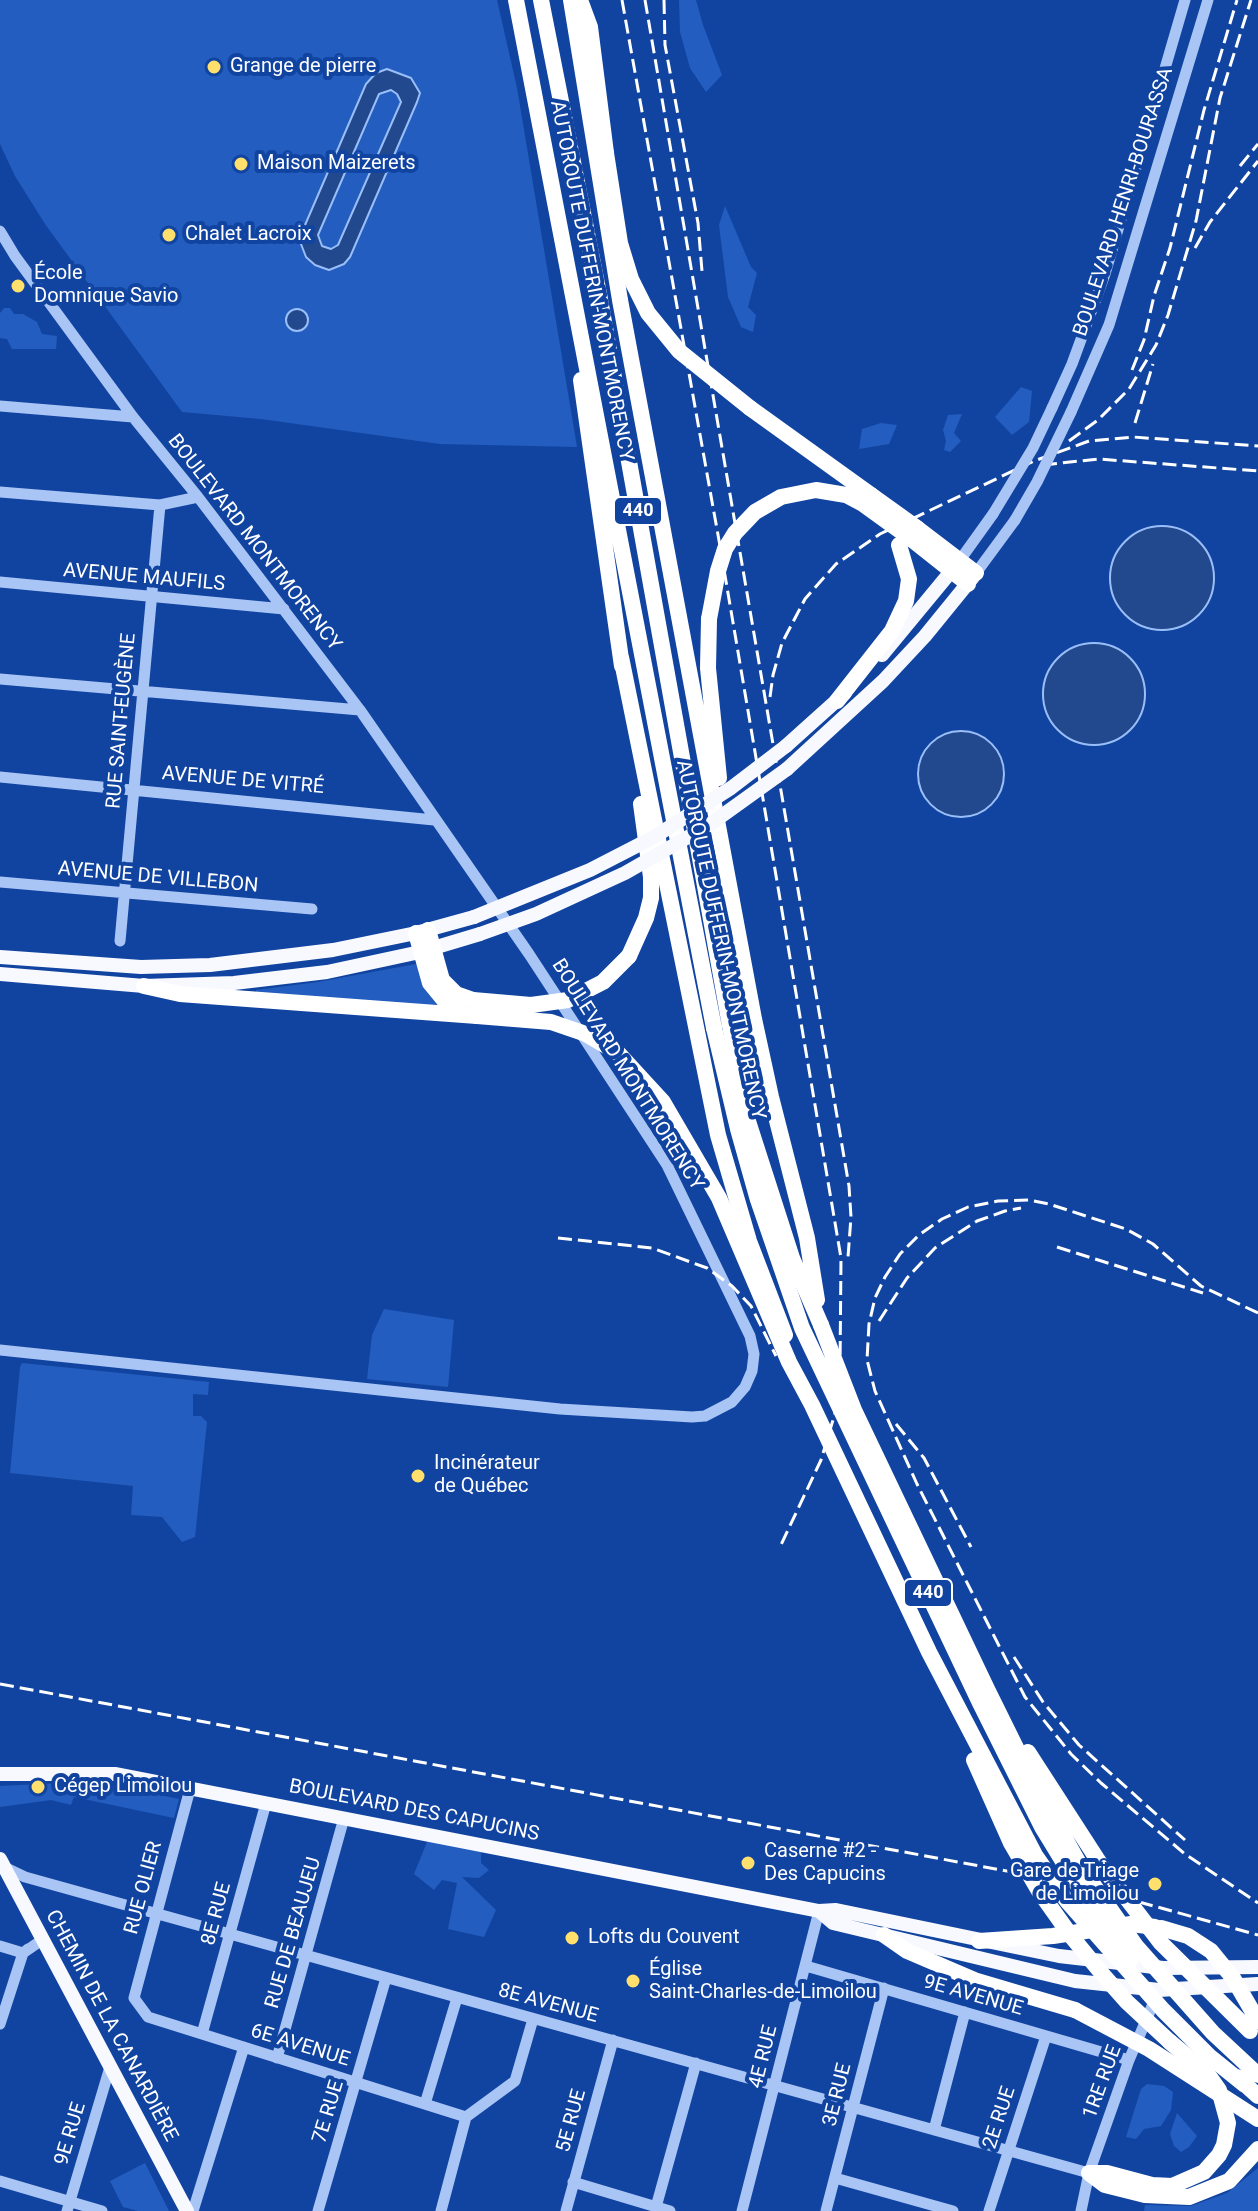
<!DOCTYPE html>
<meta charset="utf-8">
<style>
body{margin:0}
canvas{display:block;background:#1144a0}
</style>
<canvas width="1258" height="2211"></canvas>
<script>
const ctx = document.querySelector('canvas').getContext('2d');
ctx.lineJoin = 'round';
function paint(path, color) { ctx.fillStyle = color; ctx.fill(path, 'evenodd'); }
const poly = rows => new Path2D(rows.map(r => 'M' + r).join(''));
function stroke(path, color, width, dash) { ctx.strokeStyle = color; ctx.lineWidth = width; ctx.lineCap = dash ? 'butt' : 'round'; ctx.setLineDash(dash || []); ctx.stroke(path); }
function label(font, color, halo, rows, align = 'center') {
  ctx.font = font + ' Roboto,sans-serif'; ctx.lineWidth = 8; ctx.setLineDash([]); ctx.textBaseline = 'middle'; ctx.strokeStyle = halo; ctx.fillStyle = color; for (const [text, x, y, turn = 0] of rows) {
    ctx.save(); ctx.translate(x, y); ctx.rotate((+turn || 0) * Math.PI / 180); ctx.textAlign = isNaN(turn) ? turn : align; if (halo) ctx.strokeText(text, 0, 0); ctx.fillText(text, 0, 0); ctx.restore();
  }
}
const green = poly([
 [0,0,497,0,517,88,577,447,440,444,261,419,182,412,45,224,15,176,0,144],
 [679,0,696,0,703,25,722,75,706,92,690,68,680,32],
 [725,206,751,267,757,273,748,307,756,315,753,332,741,327,728,297,719,225],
 [4,308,10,308,14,314,23,314,37,322,42,334,57,336,56,349,12,349,7,339,0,338,0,313],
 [1021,387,1032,391,1029,422,1012,435,995,417],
 [962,414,954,433,961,441,950,452,944,450,946,441,943,430,948,415],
 [881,423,897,425,889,444,859,449,862,429],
 [416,964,444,1006,256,996,256,990,318,982],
 [384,1309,454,1320,448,1387,367,1379,372,1335],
 [22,1363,209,1382,208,1395,193,1394,193,1416,201,1416,207,1422,195,1537,182,1542,162,1517,131,1515,133,1486,10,1473,20,1367],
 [63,1783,122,1787,179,1799,174,1818,74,1797,71,1805,51,1800,0,1807,0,1786],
 [429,1837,481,1852,481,1863,489,1870,479,1878,462,1877,496,1910,484,1937,448,1929,457,1883,442,1880,434,1890,414,1874],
 [1147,2084,1164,2086,1173,2092,1171,2110,1161,2126,1144,2129,1136,2139,1126,2137,1141,2089],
 [1177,2113,1197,2136,1189,2147,1181,2152,1174,2146,1170,2134],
 [145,2163,169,2211,138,2211,123,2207,110,2181],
 [1258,2168,1258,2211,1144,2211,1145,2205,1191,2206,1227,2193]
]);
const water = poly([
 [387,69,411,78,420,93,417,102,350,257,344,264,329,270,315,265,306,257,301,244,302,232,366,84,376,73,387,69],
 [391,90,397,94,401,102,338,245,331,249,322,246,318,235,379,94,391,90],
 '286 320a11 11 0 1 1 22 0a11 11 0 1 1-22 0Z',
 '1110 578a52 52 0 1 1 104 0a52 52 0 1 1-104 0Z',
 '1043 694a51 51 0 1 1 102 0a51 51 0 1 1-102 0Z',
 '918 774a43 43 0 1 1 86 0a43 43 0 1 1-86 0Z'
]);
const minor = poly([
 [0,231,15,256,133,417,198,497,360,710,529,954,667,1165,750,1336,754,1354,752,1371,745,1387,732,1402,705,1416,692,1417,560,1409,0,1350],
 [0,406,133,417],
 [1052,408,1072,364,1105,274,1185,0],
 [1071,412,1109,325,1208,0],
 [0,492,160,505,198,497],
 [960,560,993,514],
 [976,573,1015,520],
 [0,582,284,609],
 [0,679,360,710],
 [0,777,434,820],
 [0,882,312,909],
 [120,941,160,505],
 [190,1789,134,1998,148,2017,466,2117],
 [4,1867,25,1877,1089,2173],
 [0,1946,23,1953,28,1949],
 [806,1966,1129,2060],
 [0,2024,23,1953,42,1940],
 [202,2034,266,1803],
 [277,2058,344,1818],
 [425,2104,457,1998],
 [934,2130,965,2012],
 [835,2178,953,2211],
 [0,2181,102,2211],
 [573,2182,670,2211],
 [656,2207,696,2063],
 [67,2211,110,2067],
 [193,2211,244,2047],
 [318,2211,386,1978],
 [441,2211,466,2117,515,2081,533,2019],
 [566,2211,613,2040],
 [742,2211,819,1911],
 [826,2211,884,1988],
 [989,2211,1046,2036],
 [1081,2211,1089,2173,1129,2060,1156,1997]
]);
const major = poly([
 [882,655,958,563],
 [786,746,845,693],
 [787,769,883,681,925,636,973,577],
 [0,957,141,967,210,965,333,950,416,933,474,917],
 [0,974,144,986,234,983,327,972,420,952,480,934],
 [0,1774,116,1774,819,1911,836,1910,1059,1956,1163,1968,1258,1967],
 [0,1859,187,2211],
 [819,1911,833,1923,1075,1981,1159,1990,1258,1984]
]);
const highway = poly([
 [516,0,714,1028],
 [541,0,599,294,746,1115,792,1258,821,1325],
 [571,0,620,300,754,1019,771,1097,807,1238,817,1300],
 [580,0,590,27,606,153],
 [581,380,622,666],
 [750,408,871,495],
 [917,528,976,573],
 [910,538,968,584],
 [709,619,708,668,719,778],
 [621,657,718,1135,749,1241,785,1335],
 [837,701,892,631,906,601,909,579,899,545],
 [428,930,442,980,456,994,473,1000],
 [416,933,430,983,448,1005,464,1013],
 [629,956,646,918,651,898,651,877,641,804],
 [144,986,180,994,477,1016],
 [884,1935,907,1951,977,1981,1075,2010],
 [979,1941,1053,1936,1131,1924,1155,1927],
 [1089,2173,1107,2173,1152,2185,1172,2186,1204,2172,1219,2155,1224,2145,1228,2123,1219,2090,1207,2073,1170,2042],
 [1089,2173,1105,2185,1145,2195,1189,2197,1229,2181,1258,2149]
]);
const rail = poly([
 [622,0,720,546,841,1258,840,1368,836,1410,821,1460,779,1549],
 [645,0,849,1186,851,1217,848,1257],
 [664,0,665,45,698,223,702,271],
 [1240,166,1258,144],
 [1195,248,1210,222,1258,161],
 [1132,370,1144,340,1154,296,1170,248,1204,110,1237,0],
 [1135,423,1153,364],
 [1069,441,1098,420,1129,389,1156,345,1168,315,1196,221,1220,98,1251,0],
 [1043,465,1098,459,1258,471],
 [770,697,773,675,782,643,805,599,836,564,880,534,1034,461,1089,441,1133,437,1258,446],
 [558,1238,652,1248,707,1268,732,1286,751,1306,776,1356],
 [1057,1247,1203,1293],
 [1258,1313,1201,1286,1153,1244,1126,1229,1049,1204,1029,1200,998,1201,968,1207,942,1219,919,1235,900,1254,885,1277,875,1298,869,1324,867,1360,875,1391,917,1484,1025,1697,1071,1754,1101,1783,1185,1854,1258,1903],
 [879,1321,907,1278,935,1248,977,1221,1005,1211,1021,1208],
 [896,1424,924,1458,971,1547],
 [1014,1657,1043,1702,1079,1745,1185,1840],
 [0,1684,1071,1883,1258,1935]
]);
const minorBridge = poly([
 [993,514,1033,448,1052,408],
 [1015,520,1037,482,1071,412]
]);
const majorBridge = poly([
 [474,917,590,870,654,837,731,788,786,746],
 [480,934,536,914,625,873,709,825,787,769]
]);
const highwayBridge = poly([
 [606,153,620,243,631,279,648,313,679,351,750,408],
 [871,495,917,528],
 [709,619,718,571,725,549,735,533,755,512,781,497,816,490,846,495,863,504,910,538],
 [473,1000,531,1005,568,1000,603,982,629,956],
 [477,1016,551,1022,586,1034,618,1053,663,1102,719,1198,789,1362,812,1405,929,1652,1035,1855,1067,1901,1163,2010,1209,2056,1245,2085],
 [714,1028,738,1129,758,1200,802,1328,980,1703,1042,1827,1086,1899,1131,1959],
 [821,1325,854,1410,987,1689,1031,1778,1081,1867,1136,1946,1213,2033,1258,2075],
 [1028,1752,1101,1865,1160,1942,1250,2031],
 [974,1760,1011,1843,1039,1891,1071,1936,1104,1976,1127,2002,1170,2042],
 [1161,1928,1188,1936,1211,1951,1233,1978,1258,2021],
 [1075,2010,1149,2049,1258,2119],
 [1237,2077,1258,2096]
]);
const markers = [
 [214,67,8,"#ffe06d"],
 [241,164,8,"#ffe06d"],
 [169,235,8,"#ffe06d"],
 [18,286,8,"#ffe06d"],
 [418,1476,8,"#ffe06d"],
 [38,1787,8,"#ffe06d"],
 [748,1863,8,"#ffe06d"],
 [1155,1884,8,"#ffe06d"],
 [572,1938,8,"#ffe06d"],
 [633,1981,8,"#ffe06d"]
];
const shields = [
 [638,511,48],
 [928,1593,48]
];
const shieldNames = [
 ["440",638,511],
 ["440",928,1593]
];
const poiNames = [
 ["Grange de pierre",230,67],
 ["Maison Maizerets",257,164],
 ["Chalet Lacroix",185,235],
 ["École",34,274],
 ["Domnique Savio",34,297],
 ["Incinérateur",434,1464],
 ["de Québec",434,1487],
 ["Cégep Limoilou",54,1787],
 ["Caserne #2 -",764,1852],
 ["Des Capucins",764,1875],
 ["Gare de Triage",1139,1872,"right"],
 ["de Limoilou",1139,1895,"right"],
 ["Lofts du Couvent",588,1938],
 ["Église",649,1970],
 ["Saint-Charles-de-Limoilou",649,1993]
];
const streetNames = [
 ["BOULEVARD HENRI-BOURASSA",1124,202,-72],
 ["AUTOROUTE DUFFERIN-MONTMORENCY",591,281,79],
 ["BOULEVARD MONTMORENCY",254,543,52],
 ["AVENUE MAUFILS",144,578,5],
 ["RUE SAINT-EUGÈNE",122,721,-85],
 ["AVENUE DE VITRÉ",243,781,5],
 ["AVENUE DE VILLEBON",158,878,5],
 ["AUTOROUTE DUFFERIN-MONTMORENCY",720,940,78],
 ["BOULEVARD MONTMORENCY",627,1075,58],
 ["BOULEVARD DES CAPUCINS",414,1811,11],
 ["RUE OLIER",144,1888,-75],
 ["8E RUE",217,1914,-75],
 ["RUE DE BEAUJEU",294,1933,-74],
 ["9E AVENUE",973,1996,16],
 ["8E AVENUE",548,2004,15],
 ["CHEMIN DE LA CANARDIÈRE",111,2026,62],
 ["6E AVENUE",300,2046,17],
 ["4E RUE",764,2057,-76],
 ["1RE RUE",1103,2082,-70],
 ["3E RUE",838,2095,-76],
 ["7E RUE",329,2112,-73],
 ["2E RUE",1000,2118,-72],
 ["5E RUE",572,2121,-75],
 ["9E RUE",71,2134,-73]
];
paint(green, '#235dbf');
paint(water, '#22488e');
stroke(water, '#9abff8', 2);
stroke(minor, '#a9c5f5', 11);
stroke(major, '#f7f9ff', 14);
stroke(highway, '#fff', 16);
stroke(rail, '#fff', 3, [14, 6]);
stroke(minorBridge, '#a9c5f5', 11);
stroke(majorBridge, '#f7f9ff', 14);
stroke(highwayBridge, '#fff', 16);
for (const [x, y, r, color] of markers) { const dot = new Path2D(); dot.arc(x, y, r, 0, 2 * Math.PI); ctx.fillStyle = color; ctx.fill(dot); stroke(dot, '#1144a0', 3); }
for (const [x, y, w] of shields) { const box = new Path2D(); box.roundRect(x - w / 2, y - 14, w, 28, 6); ctx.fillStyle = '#1144a0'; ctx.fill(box); stroke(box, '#fff', 2); }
label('bold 18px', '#fff', null, shieldNames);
label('20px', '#fff', '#1144a0', poiNames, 'left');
label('20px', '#fff', '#1144a0', streetNames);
</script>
